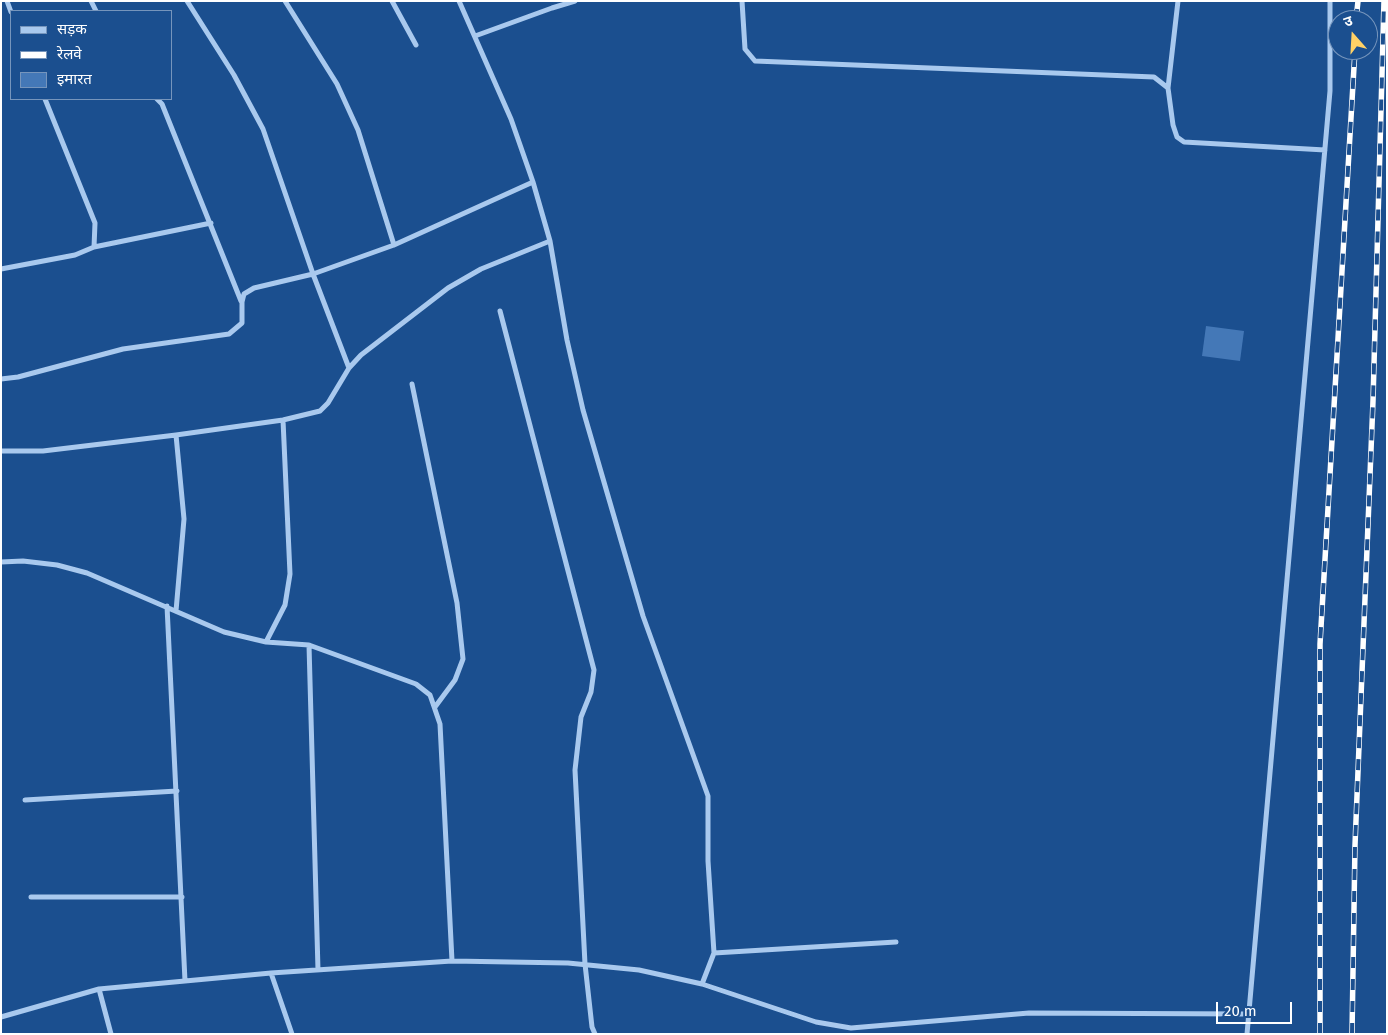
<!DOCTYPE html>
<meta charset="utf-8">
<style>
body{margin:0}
#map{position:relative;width:1388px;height:1035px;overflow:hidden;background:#1b4f8f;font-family:"Fira Sans","Noto Sans Devanagari",sans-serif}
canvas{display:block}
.frame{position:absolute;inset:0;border:2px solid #fff;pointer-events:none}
.legend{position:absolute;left:10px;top:10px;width:162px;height:90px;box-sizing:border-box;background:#1b4f8f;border:1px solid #7695bc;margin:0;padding:6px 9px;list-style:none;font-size:15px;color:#fff}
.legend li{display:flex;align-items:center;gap:10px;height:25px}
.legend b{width:25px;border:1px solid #7695bc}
.north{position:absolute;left:1328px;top:10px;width:50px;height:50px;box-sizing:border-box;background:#1b4f8f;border:1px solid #7695bc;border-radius:50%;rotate:341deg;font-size:14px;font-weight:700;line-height:20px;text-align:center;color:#fff}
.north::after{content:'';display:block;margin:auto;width:18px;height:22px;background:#ffd166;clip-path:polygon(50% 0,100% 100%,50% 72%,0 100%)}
.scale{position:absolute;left:1216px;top:1002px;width:76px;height:22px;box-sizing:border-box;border:2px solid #fff;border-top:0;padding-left:6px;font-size:15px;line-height:18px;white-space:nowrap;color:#fff;-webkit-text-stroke:4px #1b4f8f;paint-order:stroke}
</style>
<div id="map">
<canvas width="1388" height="1035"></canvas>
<div class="frame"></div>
<ul class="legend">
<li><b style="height:6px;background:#a9c9ee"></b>सड़क</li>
<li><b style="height:6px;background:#fff"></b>रेलवे</li>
<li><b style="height:14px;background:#4478b7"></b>इमारत</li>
</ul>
<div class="north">उ</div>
<div class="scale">20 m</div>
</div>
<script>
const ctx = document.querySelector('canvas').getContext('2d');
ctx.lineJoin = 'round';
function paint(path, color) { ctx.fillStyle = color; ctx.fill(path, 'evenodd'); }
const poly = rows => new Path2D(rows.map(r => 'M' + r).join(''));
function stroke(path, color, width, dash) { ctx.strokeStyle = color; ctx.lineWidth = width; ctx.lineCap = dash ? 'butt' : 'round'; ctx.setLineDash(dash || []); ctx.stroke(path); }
const building = poly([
 [1206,326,1244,331,1240,361,1202,356]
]);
const street = poly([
 [7,1,11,12],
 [91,1,96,11],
 [187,1,234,75,263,129,313,274,349,368],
 [285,1,337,84,358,130,394,245],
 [392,1,416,45],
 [459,1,511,119,533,182,550,241,567,340,583,410,643,616,708,796,708,861,714,953,702,984],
 [742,1,745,49,755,61,1154,77,1168,88,1173,125,1177,137,1184,142,1325,150],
 [475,36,552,8,575,1],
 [1168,88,1178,1],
 [157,99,162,104,241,301],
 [94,247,211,223],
 [1,269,75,255,94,247,95,223,45,99],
 [500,311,594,670,591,692,581,717,575,770,585,964,592,1027,595,1034],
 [1,379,18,377,123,349,229,334,242,323,242,302,244,294,254,288,313,274,394,245,533,182],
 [412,384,457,603,463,659,455,680,435,707],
 [176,435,184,519,176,611],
 [1,451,43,451,176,435,283,420,320,411,328,403,349,368,361,355,448,288,481,269,550,241],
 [1,562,23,561,57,565,87,573,224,632,266,642,309,645,416,684,430,695,440,724,452,961],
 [167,606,185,981],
 [266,642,285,605,290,574,283,420],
 [309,645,318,970],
 [25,800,177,791],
 [31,897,182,897],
 [714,953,896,942],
 [271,973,292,1034],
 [99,989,111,1034],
 [1,1017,99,989,271,973,452,961,568,963,639,970,702,984,816,1022,851,1028,1029,1013,1249,1014],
 [1247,1034,1330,91,1330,1]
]);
const rail = poly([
 [1356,20,1358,1],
 [1320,1034,1320,644,1355,50],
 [1352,1034,1355,845,1373,401,1384,1]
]);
paint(building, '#4478b7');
stroke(street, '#a9c9ee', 5);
stroke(rail, '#fff', 5.5);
stroke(rail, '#1b4f8f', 4, [11]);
</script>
